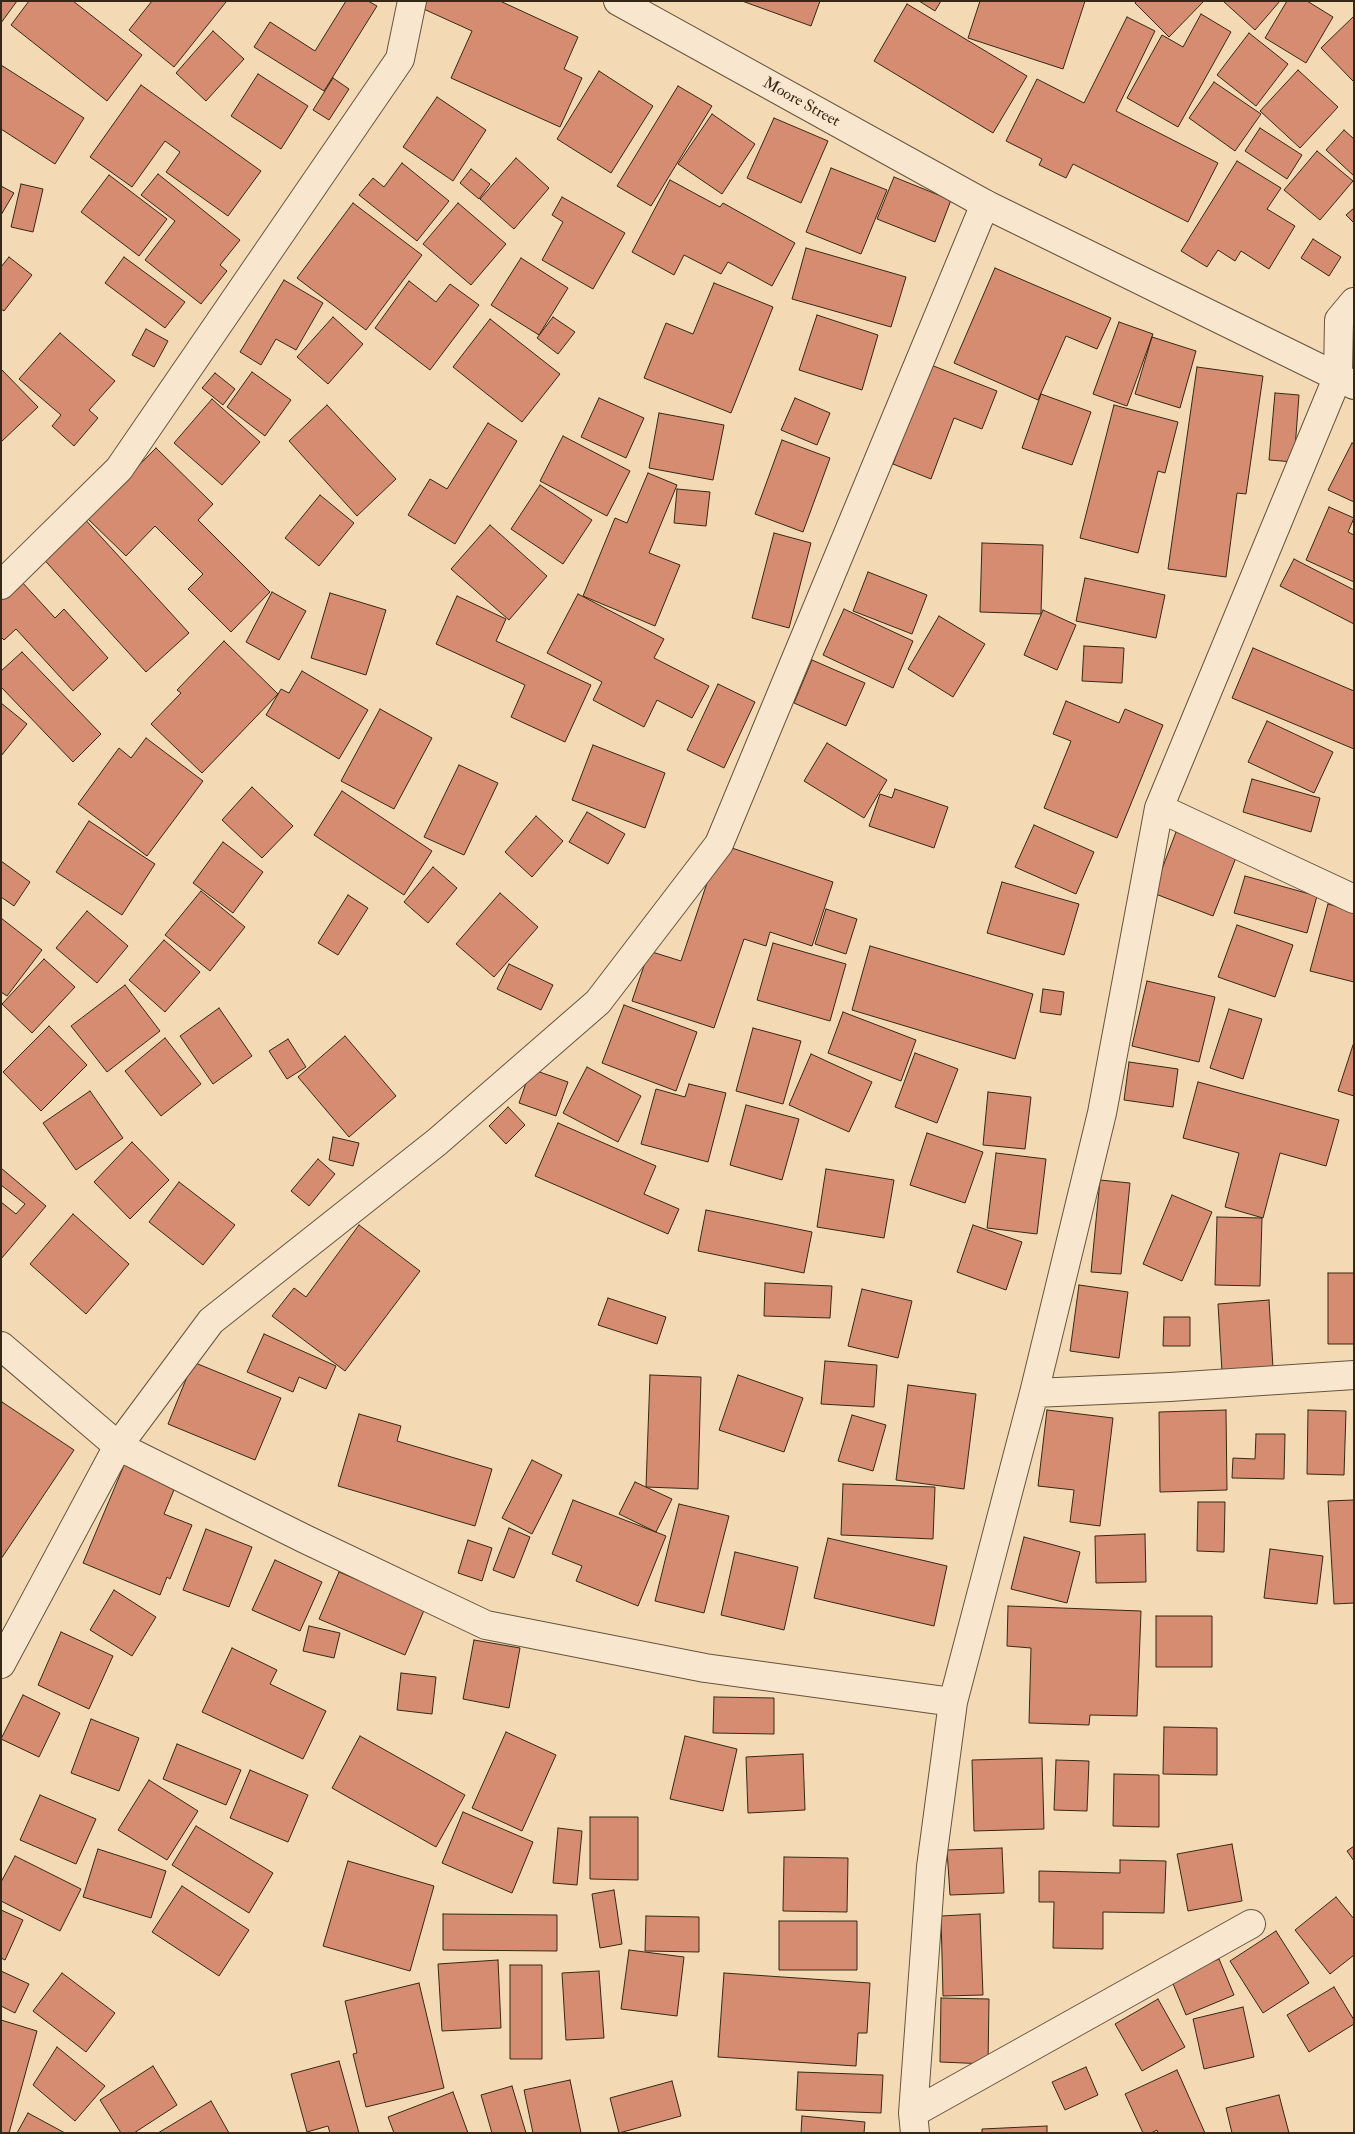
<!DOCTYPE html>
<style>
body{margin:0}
#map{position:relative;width:1355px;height:2134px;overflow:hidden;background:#f4dab4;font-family:"IM FELL Double Pica",serif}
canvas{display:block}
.frame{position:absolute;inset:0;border:2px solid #372816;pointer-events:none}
</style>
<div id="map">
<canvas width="1355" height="2134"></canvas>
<div class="frame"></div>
</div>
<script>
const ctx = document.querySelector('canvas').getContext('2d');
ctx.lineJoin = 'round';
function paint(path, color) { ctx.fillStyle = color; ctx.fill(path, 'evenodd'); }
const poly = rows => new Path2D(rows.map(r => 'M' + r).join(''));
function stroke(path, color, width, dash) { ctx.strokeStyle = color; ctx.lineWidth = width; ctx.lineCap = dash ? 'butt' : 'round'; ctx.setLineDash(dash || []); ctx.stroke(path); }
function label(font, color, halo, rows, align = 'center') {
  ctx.font = font + ' "IM FELL Double Pica",serif'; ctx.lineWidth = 5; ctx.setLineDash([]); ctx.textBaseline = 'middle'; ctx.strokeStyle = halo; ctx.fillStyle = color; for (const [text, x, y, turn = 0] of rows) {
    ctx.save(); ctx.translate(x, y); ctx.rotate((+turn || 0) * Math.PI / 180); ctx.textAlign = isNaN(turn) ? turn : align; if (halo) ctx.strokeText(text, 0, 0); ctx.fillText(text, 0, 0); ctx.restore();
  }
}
const building = poly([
 [1,1,17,1,1,23,1,1],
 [29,1,73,1,142,55,107,101,11,25,29,1],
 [152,1,226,1,226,2,174,67,129,30,152,1],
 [346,1,368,1,377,6,324,91,254,47,270,22,315,51,346,1],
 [419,1,500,1,578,37,564,69,582,78,560,127,451,78,472,31,417,6,419,1],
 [742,1,820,1,811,26,742,1],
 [919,1,941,1,935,11,919,1],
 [980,1,1085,1,1063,69,968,38,980,1],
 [1136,1,1204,1,1169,37,1135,3,1136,1],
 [1223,1,1280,1,1255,30,1223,1],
 [1287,1,1307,1,1333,17,1306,63,1265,38,1287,1],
 [907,4,1027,76,993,133,874,61,907,4],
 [1201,14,1231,32,1178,127,1127,98,1162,35,1183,47,1201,14],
 [1354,16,1354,80,1353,81,1321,48,1354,16],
 [1127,17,1155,31,1116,111,1218,163,1188,222,1073,164,1066,178,1039,165,1042,159,1006,141,1037,79,1084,103,1127,17],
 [213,31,244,59,206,101,176,73,213,31],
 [1249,33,1288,64,1256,106,1217,75,1249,33],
 [1,65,84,118,55,164,1,129,1,65],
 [1298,70,1338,107,1300,148,1260,111,1298,70],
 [599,71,653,106,611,173,557,139,599,71],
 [258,74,308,106,281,149,231,116,258,74],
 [333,78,349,89,329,120,313,110,333,78],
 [1214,82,1261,114,1235,151,1189,118,1214,82],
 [141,85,261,171,228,216,166,172,180,152,165,141,132,187,90,157,141,85],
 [678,86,712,106,651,206,617,186,678,86],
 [437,97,486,130,453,181,403,147,437,97],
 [712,114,755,144,722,194,678,164,712,114],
 [774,118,828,141,801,203,747,178,774,118],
 [1260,128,1302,155,1287,179,1245,151,1260,128],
 [1344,130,1354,139,1354,176,1326,150,1344,130],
 [1317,151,1353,181,1320,220,1284,190,1317,151],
 [516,158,549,188,514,229,480,199,516,158],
 [1237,161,1281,188,1267,209,1295,226,1269,269,1241,251,1235,261,1218,250,1207,267,1181,251,1237,161],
 [402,163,449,201,417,241,359,195,373,178,384,187,402,163],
 [831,168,887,190,861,254,806,232,831,168],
 [471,169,490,184,479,199,460,183,471,169],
 [158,174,240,240,220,265,227,271,201,304,145,260,175,221,141,195,158,174],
 [109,175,167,219,139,256,81,212,109,175],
 [894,177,951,200,935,242,877,219,894,177],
 [670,180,720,207,723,203,795,243,772,286,728,262,721,274,684,255,674,275,632,252,670,180],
 [21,184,43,189,33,232,11,227,21,184],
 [1,186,14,193,1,215,1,186],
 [562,197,625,233,593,289,542,260,563,222,552,215,562,197],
 [353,203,422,255,366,330,297,278,353,203],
 [458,203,506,244,471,285,423,244,458,203],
 [1354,208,1354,223,1346,215,1354,208],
 [1313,239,1341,257,1329,276,1301,258,1313,239],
 [806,248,906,277,891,327,792,299,806,248],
 [9,257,32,275,4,311,1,309,1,267,9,257],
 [124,257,185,302,165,328,105,283,124,257],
 [521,258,568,288,539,335,491,305,521,258],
 [995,268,1111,318,1097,349,1066,336,1038,400,954,363,995,268],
 [284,280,323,303,296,350,276,339,261,365,240,352,284,280],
 [409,281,436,302,450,284,479,305,430,370,375,328,409,281],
 [714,283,773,307,731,413,644,378,666,323,693,334,714,283],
 [817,315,878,335,862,390,799,370,817,315],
 [333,317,363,344,328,384,297,357,333,317],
 [553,317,575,332,558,354,537,338,553,317],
 [490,319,560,374,522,422,453,367,490,319],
 [1119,322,1153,334,1127,406,1093,394,1119,322],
 [146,329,168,341,154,367,132,355,146,329],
 [60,333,115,381,89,410,98,418,74,446,52,426,61,415,19,379,60,333],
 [1152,337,1196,351,1180,408,1135,394,1152,337],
 [931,365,997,391,982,429,954,418,931,479,893,464,931,365],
 [1197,367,1263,376,1246,494,1237,493,1226,577,1168,569,1197,367],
 [1,369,38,407,1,442,1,369],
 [252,372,291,400,265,436,227,407,252,372],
 [215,373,235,389,223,405,202,388,215,373],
 [1275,393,1299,395,1294,462,1269,460,1275,393],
 [1041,394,1091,412,1072,465,1022,448,1041,394],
 [599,398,644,418,626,458,581,437,599,398],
 [795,398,830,413,817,445,781,430,795,398],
 [212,399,260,442,222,485,174,443,212,399],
 [327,405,396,479,357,516,289,441,327,405],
 [1114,405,1178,422,1165,473,1158,471,1138,553,1080,538,1114,405],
 [659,413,724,425,713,480,649,468,659,413],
 [488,423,517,441,455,544,408,515,430,479,447,489,488,423],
 [563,436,630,471,607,516,540,481,563,436],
 [782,440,830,458,803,532,755,514,782,440],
 [1352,443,1354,444,1354,502,1328,490,1352,443],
 [156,448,213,504,198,520,270,592,231,632,188,589,203,574,155,526,126,556,87,518,156,448],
 [648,473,677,485,649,553,680,565,655,626,583,596,615,518,627,523,648,473],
 [540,485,592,520,563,564,511,529,540,485],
 [677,489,710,492,706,526,674,523,677,489],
 [320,495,354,523,319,566,285,538,320,495],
 [1329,507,1354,518,1348,532,1354,535,1354,582,1306,560,1329,507],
 [81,515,189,633,146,672,39,554,81,515],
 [490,525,547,576,509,620,451,569,490,525],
 [774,533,811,543,789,628,752,618,774,533],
 [982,543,1043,545,1041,614,980,612,982,543],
 [1294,559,1354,590,1354,624,1280,586,1294,559],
 [868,572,927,595,912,634,853,611,868,572],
 [1085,578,1165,595,1156,638,1076,621,1085,578],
 [21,581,55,618,64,609,108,658,73,691,16,629,4,640,1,637,1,599,21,581],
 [272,592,306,611,279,660,246,642,272,592],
 [330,593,386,610,366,675,311,658,330,593],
 [578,594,664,639,654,658,709,686,692,718,657,700,644,727,593,700,602,682,547,653,578,594],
 [457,596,506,619,496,641,591,685,565,742,511,717,525,685,436,644,457,596],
 [844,609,913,641,893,688,823,655,844,609],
 [1043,610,1076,625,1057,670,1024,655,1043,610],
 [939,616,985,644,953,697,908,669,939,616],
 [224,641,278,694,202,773,151,724,181,693,177,690,224,641],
 [1084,646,1124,648,1122,683,1082,681,1084,646],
 [1253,648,1354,691,1354,749,1232,698,1253,648],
 [22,652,101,734,73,762,1,687,1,671,22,652],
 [812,660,865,683,846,726,794,703,812,660],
 [302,671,368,710,339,759,266,715,281,689,289,693,302,671],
 [718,684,755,702,724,768,687,750,718,684],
 [1066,701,1119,723,1125,709,1163,725,1117,838,1044,808,1071,741,1053,734,1066,701],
 [1,703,27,724,1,756,1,703],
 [380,709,432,738,394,809,341,781,380,709],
 [1267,721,1333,752,1314,793,1248,762,1267,721],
 [146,738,203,781,147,856,78,804,119,748,131,758,146,738],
 [827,743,887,780,864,818,804,781,827,743],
 [593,745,665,773,645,828,572,800,593,745],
 [459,765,498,783,464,855,424,837,459,765],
 [1252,779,1320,798,1311,832,1243,812,1252,779],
 [252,787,293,826,262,858,222,820,252,787],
 [895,789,948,807,934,848,869,826,880,794,892,798,895,789],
 [342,791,432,851,404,895,314,835,342,791],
 [587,812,625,834,608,864,569,842,587,812],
 [536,816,563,841,532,877,505,852,536,816],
 [89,821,155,864,122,915,56,872,89,821],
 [1034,825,1094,852,1076,894,1015,867,1034,825],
 [1176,832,1237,855,1213,916,1153,893,1176,832],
 [223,842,263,872,233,913,193,883,223,842],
 [720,844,833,882,812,946,770,932,766,946,744,939,714,1028,632,1001,649,951,681,961,720,844],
 [1,861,30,882,14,906,1,897,1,861],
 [433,867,457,888,428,923,404,902,433,867],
 [1245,876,1317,896,1307,933,1234,913,1245,876],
 [1002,882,1079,904,1064,955,987,933,1002,882],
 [201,891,245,927,210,971,165,935,201,891],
 [500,893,538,927,494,977,456,944,500,893],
 [348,895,368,908,338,955,318,943,348,895],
 [1328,904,1354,911,1354,982,1310,971,1328,904],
 [826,909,857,919,846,954,815,944,826,909],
 [87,911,128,946,97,983,56,948,87,911],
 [1,918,42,950,7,996,1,992,1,918],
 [1237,925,1293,945,1275,997,1218,977,1237,925],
 [164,940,200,972,165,1012,129,980,164,940],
 [773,943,846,964,830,1021,757,1000,773,943],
 [870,946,1033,994,1015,1059,852,1010,870,946],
 [44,959,75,987,32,1033,2,1004,44,959],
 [509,964,553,985,541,1010,497,989,509,964],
 [1147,981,1215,997,1199,1062,1132,1046,1147,981],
 [125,985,160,1031,107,1072,71,1026,125,985],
 [1043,989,1064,992,1061,1015,1040,1012,1043,989],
 [624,1005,697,1032,676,1091,602,1063,624,1005],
 [219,1008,252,1056,213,1084,180,1036,219,1008],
 [1229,1009,1262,1019,1243,1079,1210,1068,1229,1009],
 [843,1012,916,1040,901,1081,828,1053,843,1012],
 [49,1026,87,1065,41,1111,3,1072,49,1026],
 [753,1028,801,1041,783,1104,736,1091,753,1028],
 [345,1036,396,1096,349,1137,298,1077,345,1036],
 [165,1038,201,1084,161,1116,125,1071,165,1038],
 [288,1039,306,1067,287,1079,269,1051,288,1039],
 [1354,1042,1354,1096,1338,1091,1354,1042],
 [915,1053,958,1069,937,1123,895,1107,915,1053],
 [811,1054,872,1082,849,1132,789,1105,811,1054],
 [1129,1062,1178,1069,1173,1107,1124,1100,1129,1062],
 [587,1067,641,1096,618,1142,563,1113,587,1067],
 [531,1069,568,1082,556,1116,519,1103,531,1069],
 [1198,1082,1339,1120,1326,1166,1280,1153,1263,1218,1225,1207,1239,1153,1183,1138,1198,1082],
 [689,1084,726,1093,708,1162,641,1144,656,1089,685,1097,689,1084],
 [90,1091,123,1138,76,1170,43,1123,90,1091],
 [988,1092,1031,1097,1025,1149,983,1145,988,1092],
 [746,1105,799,1119,782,1180,730,1165,746,1105],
 [508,1107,525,1125,506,1144,489,1126,508,1107],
 [558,1123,656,1166,644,1194,679,1209,668,1234,535,1176,558,1123],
 [927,1133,983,1152,965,1203,910,1185,927,1133],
 [333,1137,359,1143,353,1166,329,1160,333,1137],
 [132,1142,169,1180,130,1219,94,1182,132,1142],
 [996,1153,1046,1159,1037,1234,987,1228,996,1153],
 [318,1159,335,1174,309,1206,291,1191,318,1159],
 [1,1168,46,1206,1,1259,1,1202,16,1214,25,1204,1,1185,1,1168],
 [826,1169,894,1180,884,1238,817,1227,826,1169],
 [1100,1180,1130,1183,1121,1274,1091,1272,1100,1180],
 [179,1182,235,1225,203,1265,149,1222,179,1182],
 [1172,1195,1212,1212,1182,1281,1143,1264,1172,1195],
 [706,1210,812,1232,804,1273,698,1251,706,1210],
 [73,1214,129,1264,86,1314,30,1264,73,1214],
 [1217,1217,1262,1218,1260,1286,1215,1285,1217,1217],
 [359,1225,420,1271,345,1371,272,1316,294,1288,306,1297,359,1225],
 [973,1225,1022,1242,1006,1290,957,1272,973,1225],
 [1328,1273,1354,1273,1354,1344,1328,1344,1328,1273],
 [765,1283,832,1286,830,1318,764,1316,765,1283],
 [1079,1285,1128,1292,1119,1358,1070,1351,1079,1285],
 [862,1289,912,1301,898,1358,848,1346,862,1289],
 [608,1298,666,1317,657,1344,598,1325,608,1298],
 [1269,1300,1273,1368,1222,1372,1218,1304,1269,1300],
 [1164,1317,1190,1317,1190,1346,1163,1346,1164,1317],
 [264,1334,336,1366,326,1389,299,1377,293,1392,247,1372,264,1334],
 [825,1361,877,1365,874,1407,821,1404,825,1361],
 [193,1362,281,1398,255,1460,168,1424,193,1362],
 [650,1375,701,1377,698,1489,646,1487,650,1375],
 [738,1375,803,1398,784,1452,719,1430,738,1375],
 [908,1385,976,1394,964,1489,896,1480,908,1385],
 [2,1402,74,1450,1,1559,1,1404,2,1402],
 [1047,1410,1113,1418,1100,1526,1070,1522,1074,1490,1038,1486,1047,1410],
 [1226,1410,1227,1490,1160,1492,1159,1412,1226,1410],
 [1308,1410,1346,1411,1344,1475,1307,1474,1308,1410],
 [359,1414,401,1426,397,1441,492,1469,475,1526,338,1486,359,1414],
 [852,1415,886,1425,873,1471,838,1461,852,1415],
 [1256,1434,1285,1434,1284,1479,1232,1478,1233,1458,1255,1459,1256,1434],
 [532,1460,562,1475,532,1534,502,1518,532,1460],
 [125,1463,176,1485,164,1514,192,1525,170,1579,167,1577,160,1595,83,1563,125,1463],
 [635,1482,672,1499,656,1532,619,1514,635,1482],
 [843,1484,935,1487,933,1539,841,1535,843,1484],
 [573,1500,666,1536,638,1606,576,1581,582,1566,552,1554,573,1500],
 [1354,1500,1354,1603,1334,1604,1328,1501,1354,1500],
 [1198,1502,1225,1502,1224,1552,1197,1551,1198,1502],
 [679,1504,729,1516,704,1613,655,1601,679,1504],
 [509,1528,530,1537,514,1578,493,1570,509,1528],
 [206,1529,252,1547,229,1607,183,1590,206,1529],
 [1145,1534,1146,1582,1096,1583,1095,1536,1145,1534],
 [1024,1537,1080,1552,1067,1603,1011,1589,1024,1537],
 [828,1538,947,1566,934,1626,814,1598,828,1538],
 [468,1540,492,1548,482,1581,458,1573,468,1540],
 [1270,1549,1323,1556,1317,1604,1264,1598,1270,1549],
 [735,1552,798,1567,784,1630,721,1615,735,1552],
 [275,1560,322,1582,300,1631,252,1610,275,1560],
 [339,1572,425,1608,405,1655,319,1619,339,1572],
 [114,1590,156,1617,132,1656,90,1630,114,1590],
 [1008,1606,1141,1611,1137,1716,1090,1715,1089,1725,1029,1723,1031,1648,1007,1646,1008,1606],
 [1156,1616,1212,1616,1212,1667,1156,1667,1156,1616],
 [309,1626,340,1633,334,1658,303,1651,309,1626],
 [61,1632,113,1656,89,1709,38,1685,61,1632],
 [474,1640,520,1648,509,1708,463,1699,474,1640],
 [232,1648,277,1670,270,1684,326,1711,303,1759,202,1712,232,1648],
 [401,1673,436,1677,432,1714,397,1710,401,1673],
 [23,1695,60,1713,39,1757,1,1739,23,1695],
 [714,1697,774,1698,774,1734,713,1733,714,1697],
 [91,1719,139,1738,119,1791,71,1773,91,1719],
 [1164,1727,1217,1728,1217,1775,1163,1774,1164,1727],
 [506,1732,556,1755,522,1831,472,1808,506,1732],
 [360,1736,465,1795,436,1847,332,1788,360,1736],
 [685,1736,737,1749,723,1811,670,1799,685,1736],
 [177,1744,241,1770,226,1805,163,1779,177,1744],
 [803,1754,805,1810,748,1813,746,1757,803,1754],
 [1042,1758,1044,1829,974,1831,972,1760,1042,1758],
 [1056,1760,1089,1761,1087,1811,1054,1810,1056,1760],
 [250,1770,308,1795,288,1842,230,1818,250,1770],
 [1114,1774,1159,1775,1159,1827,1113,1826,1114,1774],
 [149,1780,198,1811,167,1860,118,1830,149,1780],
 [40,1795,96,1819,76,1864,20,1840,40,1795],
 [463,1812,533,1842,512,1893,442,1863,463,1812],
 [590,1817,638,1817,638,1880,590,1879,590,1817],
 [196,1826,273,1873,249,1913,172,1865,196,1826],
 [558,1828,582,1831,577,1885,553,1883,558,1828],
 [1232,1844,1242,1901,1188,1911,1177,1854,1232,1844],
 [1354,1846,1354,1861,1347,1851,1354,1846],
 [1002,1848,1004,1893,950,1895,947,1850,1002,1848],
 [98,1849,166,1871,151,1918,83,1897,98,1849],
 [15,1856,81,1889,60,1931,1,1901,1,1882,15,1856],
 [784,1857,848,1858,847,1912,783,1911,784,1857],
 [1120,1860,1166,1861,1164,1913,1103,1912,1103,1949,1053,1948,1054,1902,1039,1902,1039,1871,1120,1873,1120,1860],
 [348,1861,434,1886,410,1971,323,1946,348,1861],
 [182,1886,249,1930,219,1976,152,1932,182,1886],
 [614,1890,622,1944,600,1948,592,1894,614,1890],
 [1336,1897,1354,1919,1354,1955,1330,1974,1295,1930,1336,1897],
 [1,1910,23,1920,5,1960,1,1958,1,1910],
 [443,1914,557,1915,557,1951,443,1950,443,1914],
 [980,1914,983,1995,943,1996,941,1916,980,1914],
 [646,1916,699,1917,699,1952,645,1951,646,1916],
 [779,1921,857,1921,857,1970,779,1970,779,1921],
 [1276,1931,1309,1983,1263,2013,1230,1961,1276,1931],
 [629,1950,684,1957,677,2016,621,2009,629,1950],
 [1219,1959,1234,1995,1186,2015,1171,1979,1219,1959],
 [498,1960,501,2028,442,2031,438,1964,498,1960],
 [510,1965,542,1965,542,2059,510,2059,510,1965],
 [1,1971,29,1984,15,2013,1,2006,1,1971],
 [599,1971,604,2038,566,2040,562,1973,599,1971],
 [62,1973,115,2013,86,2052,33,2011,62,1973],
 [724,1973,870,1983,867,2033,858,2033,856,2066,718,2057,724,1973],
 [419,1983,444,2088,366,2107,353,2054,357,2053,345,2001,419,1983],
 [1334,1987,1354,2020,1354,2024,1309,2052,1287,2015,1334,1987],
 [941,1998,989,1999,988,2064,940,2062,941,1998],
 [1158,1999,1185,2047,1142,2071,1115,2024,1158,1999],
 [1243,2007,1254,2057,1204,2069,1193,2019,1243,2007],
 [1,2020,37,2031,9,2133,1,2133,1,2020],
 [57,2047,105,2086,75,2121,33,2085,57,2047],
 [339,2061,359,2133,330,2133,328,2126,307,2132,291,2074,339,2061],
 [153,2066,177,2105,134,2133,121,2133,100,2100,153,2066],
 [1086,2067,1098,2095,1065,2110,1052,2082,1086,2067],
 [1177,2070,1205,2133,1158,2133,1157,2130,1151,2133,1143,2133,1125,2094,1177,2070],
 [798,2072,883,2075,881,2113,796,2110,798,2072],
 [570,2080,581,2133,533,2133,524,2090,570,2080],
 [672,2081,681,2116,619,2133,610,2098,672,2081],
 [512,2086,526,2133,492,2133,481,2095,512,2086],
 [453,2092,468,2133,394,2133,388,2117,453,2092],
 [1279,2095,1289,2133,1232,2133,1226,2108,1279,2095],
 [211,2101,229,2133,158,2133,211,2101],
 [28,2113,65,2133,17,2133,28,2113],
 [802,2116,865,2122,864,2133,801,2133,802,2116],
 [1047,2126,1047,2133,982,2133,982,2129,1047,2126]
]);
const minor = poly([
 [1,585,119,469,400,59,412,1],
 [1159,808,1354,899],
 [1,1346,118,1446,305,1539,486,1625,705,1668,953,1702],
 [1034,1393,1170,1387,1354,1375],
 [1,1664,118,1446,211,1321,437,1142,598,1002,719,844,985,204],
 [913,2113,1251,1924],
 [915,2133,913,2113,931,1867,953,1702,1034,1393,1102,1113,1159,808,1338,376,1339,320,1354,302]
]);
const tertiary = poly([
 [618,1,985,204,1354,385]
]);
const streetNames = [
 ["Moore Street",801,103,29]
];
paint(building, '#d58c71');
stroke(building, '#372816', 1);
stroke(minor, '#66543e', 30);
stroke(tertiary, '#66543e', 30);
stroke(minor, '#f8e7ce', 28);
stroke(tertiary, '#f8e7ce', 28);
label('16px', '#372816', '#f8e7ce', streetNames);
</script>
